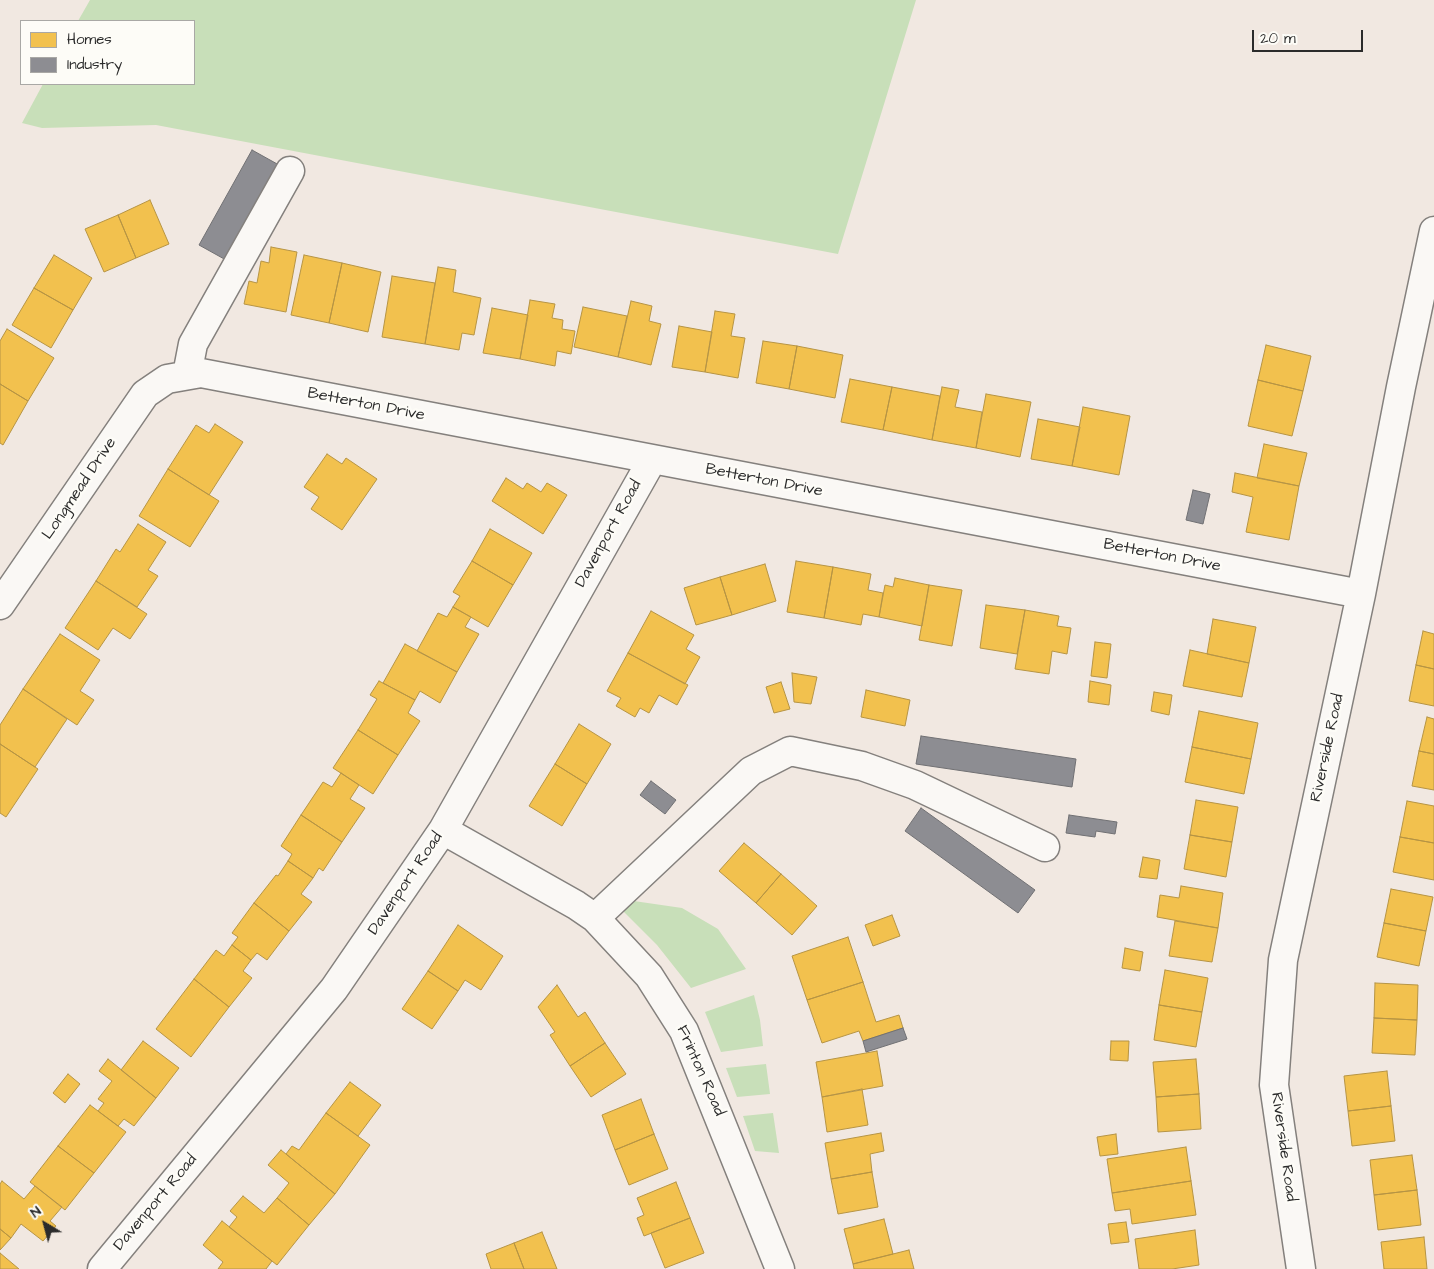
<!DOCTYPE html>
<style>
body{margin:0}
#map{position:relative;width:1434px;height:1269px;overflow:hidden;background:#f1e8e1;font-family:"Architects Daughter",sans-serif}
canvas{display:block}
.legend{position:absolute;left:20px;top:20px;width:175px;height:65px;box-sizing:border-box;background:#fdfcf7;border:1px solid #a9a8a5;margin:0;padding:6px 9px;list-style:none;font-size:15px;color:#2b2b2b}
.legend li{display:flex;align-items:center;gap:10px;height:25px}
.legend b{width:25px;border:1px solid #a9a8a5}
.north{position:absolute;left:20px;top:1199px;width:50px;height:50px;-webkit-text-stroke:4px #fdfcf7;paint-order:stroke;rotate:323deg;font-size:14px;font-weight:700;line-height:20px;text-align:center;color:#2b2b2b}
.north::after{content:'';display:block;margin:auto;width:18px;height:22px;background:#2b2b2b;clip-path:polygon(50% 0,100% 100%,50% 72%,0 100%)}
.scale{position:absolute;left:1252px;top:30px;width:111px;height:22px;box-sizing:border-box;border:2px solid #2b2b2b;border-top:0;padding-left:6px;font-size:15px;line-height:18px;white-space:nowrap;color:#2b2b2b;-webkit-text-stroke:4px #fdfcf7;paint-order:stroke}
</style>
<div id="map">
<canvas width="1434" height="1269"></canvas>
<ul class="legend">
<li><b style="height:14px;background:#f2c14e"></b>Homes</li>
<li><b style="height:14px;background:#8d8d92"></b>Industry</li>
</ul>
<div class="north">N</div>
<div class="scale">20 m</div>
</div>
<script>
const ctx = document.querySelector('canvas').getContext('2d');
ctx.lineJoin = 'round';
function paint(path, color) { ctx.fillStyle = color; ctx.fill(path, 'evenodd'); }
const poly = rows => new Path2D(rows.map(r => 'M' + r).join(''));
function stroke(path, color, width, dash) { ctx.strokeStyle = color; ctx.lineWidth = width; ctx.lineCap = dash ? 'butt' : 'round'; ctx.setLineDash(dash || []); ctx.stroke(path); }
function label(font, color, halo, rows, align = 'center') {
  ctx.font = font + ' "Architects Daughter",sans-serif'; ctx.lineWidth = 5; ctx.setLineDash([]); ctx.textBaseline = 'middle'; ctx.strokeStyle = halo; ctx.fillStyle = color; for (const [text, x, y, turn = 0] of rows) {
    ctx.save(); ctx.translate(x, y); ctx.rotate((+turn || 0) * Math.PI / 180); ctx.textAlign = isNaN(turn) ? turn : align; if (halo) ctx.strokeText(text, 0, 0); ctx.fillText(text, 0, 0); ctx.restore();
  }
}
const green = poly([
 [90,0,916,0,838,254,156,125,42,128,22,123,43,84,194,84,194,21,78,21],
 [627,900,682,908,718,929,746,969,691,988,657,945,619,907],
 [754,995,760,1020,763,1046,721,1052,705,1012],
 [766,1064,770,1094,737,1097,726,1068],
 [773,1113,779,1153,755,1151,743,1116]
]);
const homes = poly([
 [150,200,169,244,136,258,118,215,150,200],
 [118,215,136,258,104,272,85,229,118,215],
 [271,247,297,252,286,312,244,304,249,281,257,283,261,261,269,263,271,247],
 [54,255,92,278,73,310,34,288,54,255],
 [304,255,342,263,329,323,291,315,304,255],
 [342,263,381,272,368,332,329,323,342,263],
 [438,267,456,270,453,292,481,298,474,335,462,333,459,350,425,344,438,267],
 [392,276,435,283,425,344,382,337,392,276],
 [34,288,73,310,51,348,12,325,34,288],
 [530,300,555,304,552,318,563,320,562,329,575,331,571,354,557,351,555,366,520,359,530,300],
 [631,301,652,306,649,321,661,324,651,365,618,357,631,301],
 [583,307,627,316,618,357,574,347,583,307],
 [492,308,528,315,520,359,483,353,492,308],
 [715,311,735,314,731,336,745,338,738,378,705,372,715,311],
 [679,326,712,332,705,372,672,367,679,326],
 [7,329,54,358,28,401,0,384,0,341,7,329],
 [763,341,797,346,789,389,756,383,763,341],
 [1266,345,1311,356,1303,391,1258,380,1266,345],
 [797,346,843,355,835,398,789,389,797,346],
 [850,379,892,387,883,430,841,422,850,379],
 [1258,380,1303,391,1292,436,1248,426,1258,380],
 [0,384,28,401,3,445,0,443,0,384],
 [892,387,940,396,932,440,883,430,892,387],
 [942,387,959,390,955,407,982,412,976,448,932,440,942,387],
 [986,394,1031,402,1020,457,976,448,986,394],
 [1083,407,1130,416,1119,475,1072,466,1083,407],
 [1038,419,1080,427,1072,466,1031,459,1038,419],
 [215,424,243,442,209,495,168,469,196,425,209,433,215,424],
 [1264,444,1307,453,1299,486,1257,478,1264,444],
 [327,454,342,464,346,458,377,479,342,530,311,509,319,497,304,487,327,454],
 [168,469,219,501,190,547,139,516,168,469],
 [1235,473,1299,486,1289,540,1246,532,1253,497,1232,492,1235,473],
 [506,478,523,489,527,483,541,492,547,483,567,495,543,534,492,501,506,478],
 [138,524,166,542,148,570,158,576,137,607,96,581,116,549,120,552,138,524],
 [490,529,532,553,513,585,472,561,490,529],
 [472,561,513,585,488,627,453,607,460,596,453,592,472,561],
 [796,561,833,567,824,618,787,612,796,561],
 [765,564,776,601,732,615,720,577,765,564],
 [833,567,871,574,868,590,883,593,879,617,863,614,861,625,824,618,833,567],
 [720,577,732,615,696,625,684,588,720,577],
 [895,578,929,585,922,626,879,617,885,585,893,587,895,578],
 [96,581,147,614,130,639,113,628,98,650,65,628,96,581],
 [929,585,962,590,952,646,919,640,929,585],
 [986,605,1025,610,1017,654,980,648,986,605],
 [453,607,471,617,465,627,479,634,457,672,417,651,438,613,447,617,453,607],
 [1025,610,1059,616,1057,626,1071,628,1067,654,1052,651,1049,674,1015,669,1025,610],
 [651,611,694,635,686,649,700,657,685,684,628,653,651,611],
 [1213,619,1256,627,1249,663,1207,654,1213,619],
 [1423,631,1434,634,1434,669,1416,665,1423,631],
 [60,634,100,660,80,691,94,700,77,725,23,689,60,634],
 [1095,642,1111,644,1107,678,1091,676,1095,642],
 [405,644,457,672,440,703,420,691,415,700,383,683,405,644],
 [1190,650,1249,663,1242,697,1183,686,1190,650],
 [628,653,688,685,677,705,659,695,649,713,640,708,635,717,616,706,621,698,607,691,628,653],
 [1416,665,1434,669,1434,706,1409,701,1416,665],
 [792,673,817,677,811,704,794,702,792,673],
 [379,681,415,700,408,713,420,721,398,755,358,730,377,699,370,695,379,681],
 [1090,681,1111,685,1109,705,1088,702,1090,681],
 [781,682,790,709,774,713,766,687,781,682],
 [23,689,67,719,35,767,0,744,0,725,23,689],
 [866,690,910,700,905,726,861,717,866,690],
 [1154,692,1172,695,1169,715,1151,711,1154,692],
 [1199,711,1258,723,1251,759,1192,747,1199,711],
 [1427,717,1434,719,1434,754,1419,751,1427,717],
 [579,724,611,744,587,784,555,764,579,724],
 [358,730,398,755,373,794,333,768,358,730],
 [0,744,38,769,6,817,0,813,0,744],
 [1192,747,1251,759,1244,794,1185,782,1192,747],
 [1419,751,1434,754,1434,790,1412,786,1419,751],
 [555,764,587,784,562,826,529,806,555,764],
 [341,773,359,785,350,799,365,808,342,842,301,815,323,782,332,787,341,773],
 [1196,800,1238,807,1232,842,1190,835,1196,800],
 [1407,801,1434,806,1434,843,1400,837,1407,801],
 [301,815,342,842,323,871,319,868,313,878,288,861,292,854,281,846,301,815],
 [1190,835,1232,842,1226,877,1184,869,1190,835],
 [1400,837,1434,843,1434,880,1393,872,1400,837],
 [744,843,781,874,756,903,719,871,744,843],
 [1143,857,1160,860,1157,879,1139,877,1143,857],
 [288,861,313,878,301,894,312,902,289,931,254,903,276,875,278,876,288,861],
 [781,874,817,906,792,935,756,903,781,874],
 [1181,886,1223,893,1218,928,1157,917,1160,895,1179,898,1181,886],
 [1391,889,1433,897,1426,931,1384,923,1391,889],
 [254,903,289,931,267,960,257,953,251,960,232,945,238,937,232,933,254,903],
 [892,915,900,936,873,946,865,925,892,915],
 [1175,921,1218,928,1212,962,1169,956,1175,921],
 [1384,923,1426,931,1419,966,1377,957,1384,923],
 [458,925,503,956,481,990,465,980,458,991,428,971,458,925],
 [848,937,863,982,807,1000,792,956,848,937],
 [232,945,251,960,243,971,252,978,229,1007,194,979,216,950,224,956,232,945],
 [1125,948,1143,952,1140,971,1122,968,1125,948],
 [1165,970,1208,978,1202,1012,1159,1005,1165,970],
 [428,971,458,991,432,1029,402,1009,428,971],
 [194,979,229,1007,191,1057,156,1029,194,979],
 [863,982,876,1022,899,1015,903,1028,863,1041,859,1031,822,1043,807,1000,863,982],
 [1375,983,1418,985,1417,1020,1374,1018,1375,983],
 [557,985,578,1017,585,1012,605,1043,570,1066,550,1035,555,1032,538,1007,557,985],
 [1159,1005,1202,1012,1196,1047,1154,1040,1159,1005],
 [1374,1018,1417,1020,1415,1055,1372,1053,1374,1018],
 [143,1041,179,1068,156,1098,121,1070,143,1041],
 [1111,1041,1129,1041,1128,1061,1110,1060,1111,1041],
 [605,1043,626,1074,591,1097,570,1066,605,1043],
 [877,1051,883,1086,822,1097,816,1062,877,1051],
 [108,1059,156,1098,134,1126,124,1119,118,1126,98,1111,104,1103,98,1099,112,1081,99,1071,108,1059],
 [1196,1059,1199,1094,1156,1097,1153,1062,1196,1059],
 [1387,1071,1391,1106,1348,1111,1344,1076,1387,1071],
 [68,1074,80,1084,65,1103,53,1093,68,1074],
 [350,1082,381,1105,358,1136,326,1113,350,1082],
 [862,1089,868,1125,827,1132,822,1097,862,1089],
 [1199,1094,1201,1129,1158,1132,1156,1097,1199,1094],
 [641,1099,654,1134,615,1150,602,1115,641,1099],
 [90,1105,126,1132,94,1173,58,1146,90,1105],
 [1391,1106,1395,1141,1352,1146,1348,1111,1391,1106],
 [326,1113,370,1145,335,1194,286,1154,292,1146,299,1150,326,1113],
 [881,1133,884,1151,870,1154,872,1172,831,1179,825,1143,881,1133],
 [654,1134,668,1169,629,1185,615,1150,654,1134],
 [1116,1134,1118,1154,1100,1156,1097,1137,1116,1134],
 [58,1146,94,1173,65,1210,30,1182,58,1146],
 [1186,1147,1191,1181,1112,1193,1107,1159,1186,1147],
 [281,1150,335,1194,309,1225,277,1198,289,1183,268,1165,281,1150],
 [1412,1155,1417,1190,1374,1195,1370,1160,1412,1155],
 [872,1172,878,1207,838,1214,831,1179,872,1172],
 [2,1181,24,1199,35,1186,62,1207,50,1221,56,1226,43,1241,21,1224,11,1238,0,1229,0,1184,2,1181],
 [1191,1181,1196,1215,1132,1224,1130,1209,1115,1211,1112,1193,1191,1181],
 [676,1182,690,1218,644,1236,637,1218,644,1215,637,1198,676,1182],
 [1417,1190,1421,1225,1378,1230,1374,1195,1417,1190],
 [243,1196,264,1213,277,1198,309,1225,277,1265,229,1227,237,1217,230,1211,243,1196],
 [690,1218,704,1253,665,1268,651,1233,690,1218],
 [884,1219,893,1254,853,1264,844,1229,884,1219],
 [222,1221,272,1261,266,1269,218,1269,223,1262,203,1245,222,1221],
 [1126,1222,1129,1242,1111,1244,1108,1224,1126,1222],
 [0,1229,11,1238,0,1250,0,1229],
 [1195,1230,1199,1265,1172,1269,1139,1269,1135,1239,1195,1230],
 [542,1232,557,1269,524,1269,514,1243,542,1232],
 [1424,1237,1427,1269,1384,1269,1381,1242,1424,1237],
 [514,1243,524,1269,491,1269,486,1254,514,1243],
 [909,1250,914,1269,854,1269,853,1264,909,1250],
 [0,1253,19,1269,0,1269,0,1253]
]);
const industry = poly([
 [252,150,279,165,226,260,199,245,252,150],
 [1193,490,1210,494,1203,524,1186,520,1193,490],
 [921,736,1076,759,1072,787,916,764,921,736],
 [651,781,676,800,665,814,640,795,651,781],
 [921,808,1035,890,1018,913,905,831,921,808],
 [1069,815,1117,822,1115,834,1096,831,1095,837,1066,833,1069,815],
 [903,1028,907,1039,866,1052,863,1041,903,1028]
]);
const minor = poly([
 [187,375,193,344,290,171],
 [0,605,145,394,167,379,201,373,1361,594],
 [443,830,576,905,595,918,649,976,684,1031,780,1269],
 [595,918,751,771,790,751,862,766,915,785,1045,847],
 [102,1269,334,989,443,830,652,460],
 [1301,1269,1274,1085,1283,960,1361,594,1401,387,1434,231]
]);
const streetNames = [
 ["Betterton Drive",366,405,11],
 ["Betterton Drive",764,481,11],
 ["Longmead Drive",80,489,-56],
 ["Davenport Road",609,534,-61],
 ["Betterton Drive",1162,556,11],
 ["Riverside Road",1328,748,-78],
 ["Davenport Road",406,884,-56],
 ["Frinton Road",700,1071,66],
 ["Riverside Road",1283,1147,82],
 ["Davenport Road",156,1203,-50]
];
paint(green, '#c8dfb9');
paint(homes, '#f2c14e');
stroke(homes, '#b69444', 1);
paint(industry, '#8d8d92');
stroke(industry, '#707073', 1);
stroke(minor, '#84807d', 31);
stroke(minor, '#faf8f5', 28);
label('16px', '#2b2b2b', '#fdfcf7', streetNames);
</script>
